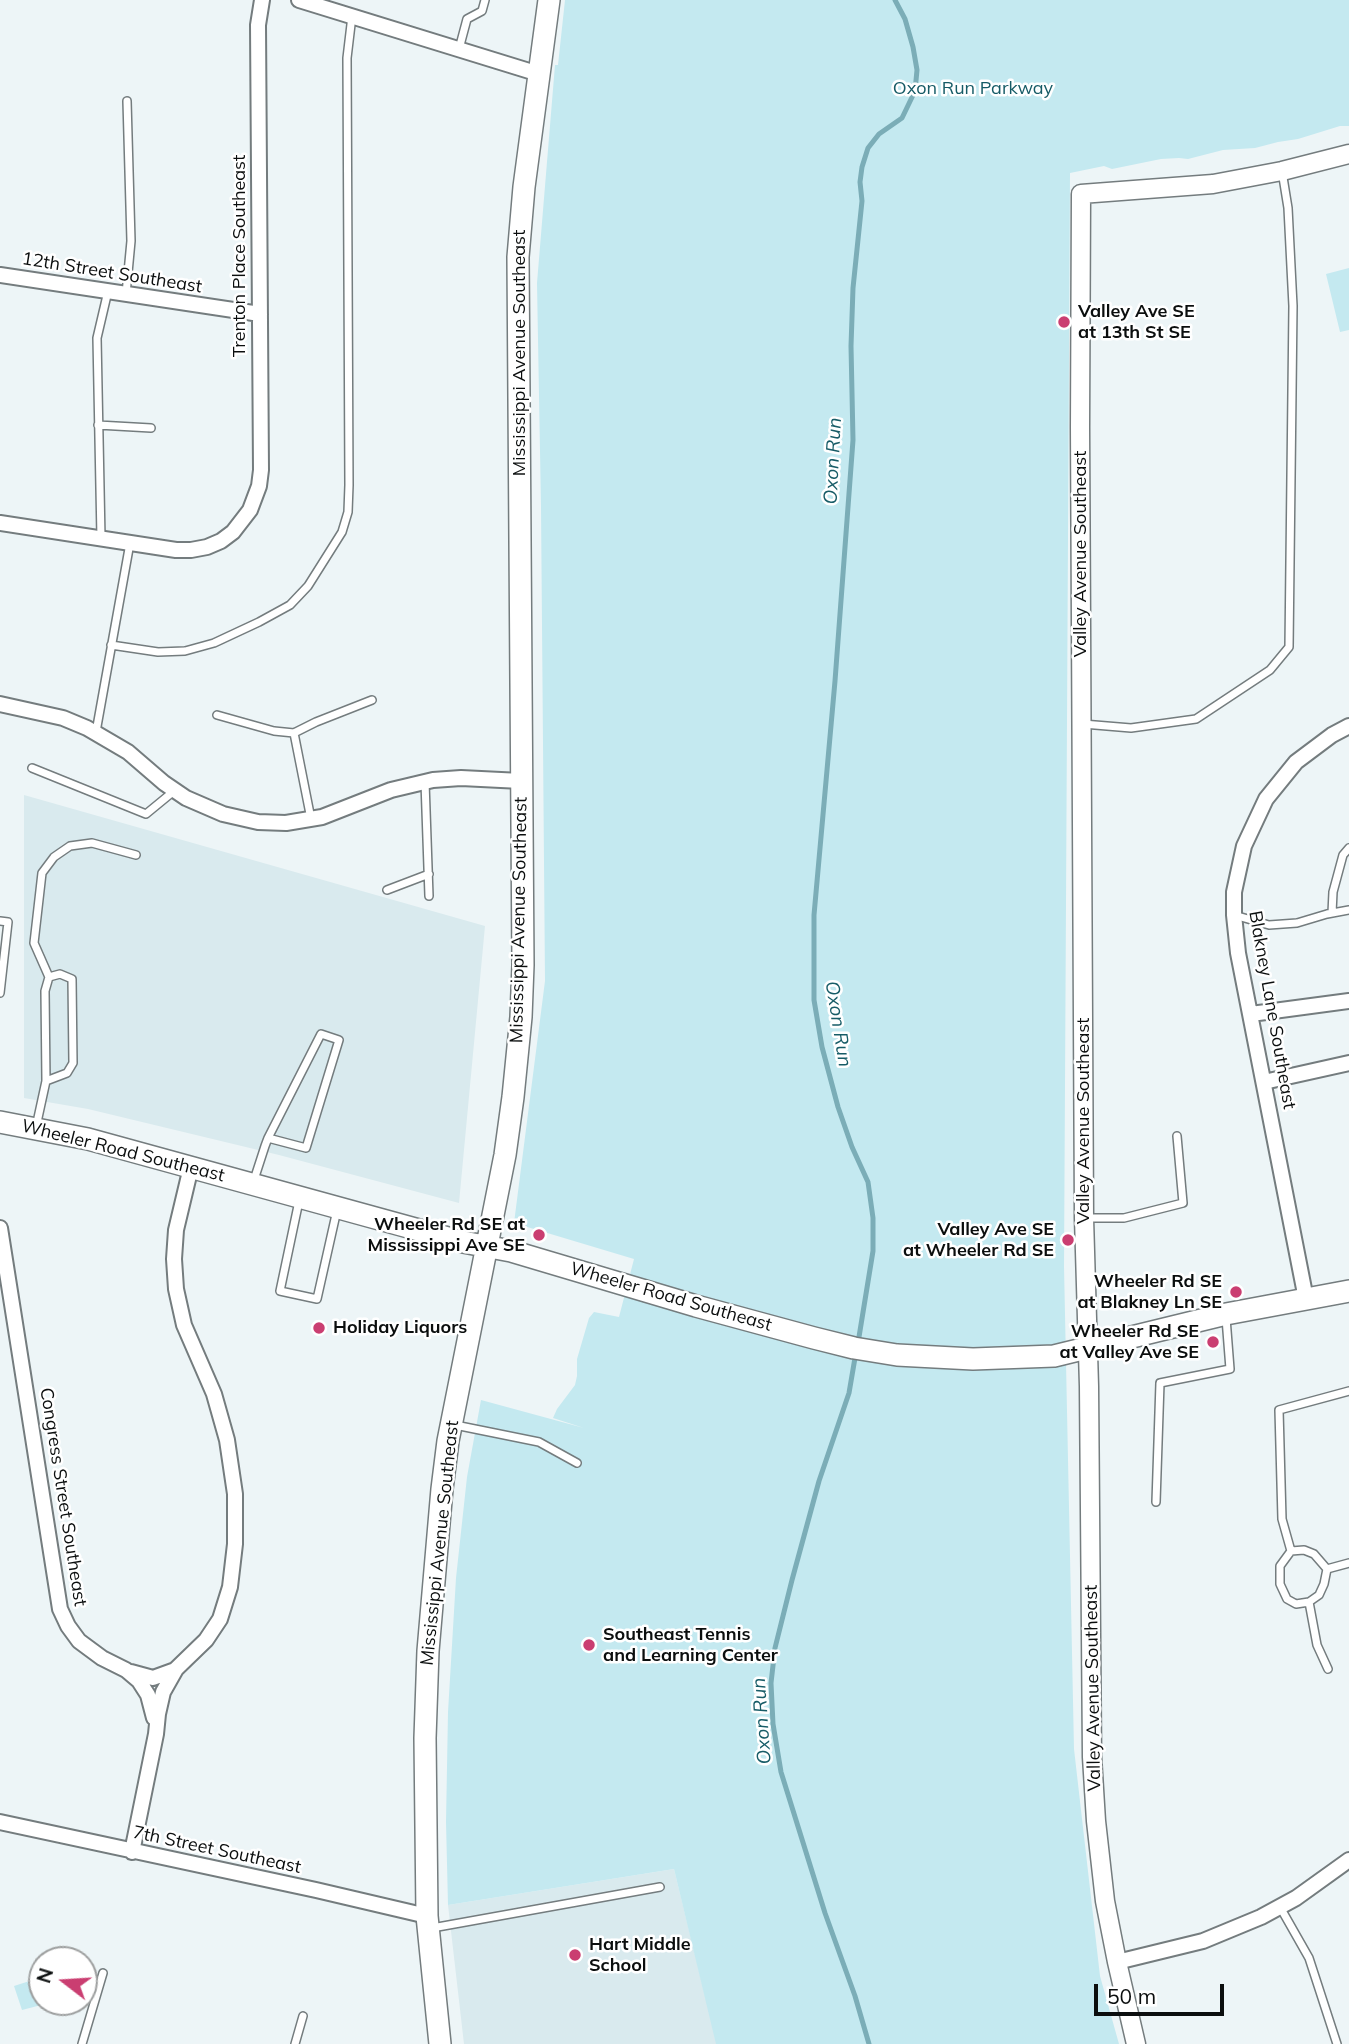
<!DOCTYPE html>
<style>
body{margin:0}
#map{position:relative;width:1349px;height:2044px;overflow:hidden;background:#edf5f7;font-family:Mulish,sans-serif}
canvas{display:block}
.north{position:absolute;left:28px;top:1946px;width:70px;height:70px;box-sizing:border-box;background:#fff;border:2px solid #9d9f9f;border-radius:50%;rotate:287deg;font-size:19px;font-weight:700;line-height:28px;text-align:center;color:#0b0e0e}
.north::after{content:'';display:block;margin:auto;width:24px;height:32px;background:#ca3e71;clip-path:polygon(50% 0,100% 100%,50% 72%,0 100%)}
.scale{position:absolute;left:1094px;top:1984px;width:130px;height:32px;box-sizing:border-box;border:4px solid #0b0e0e;border-top:0;padding-left:9px;font-size:21px;line-height:24px;white-space:nowrap;color:#0b0e0e;-webkit-text-stroke:5px #fff;paint-order:stroke}
</style>
<div id="map">
<canvas width="1349" height="2044"></canvas>
<div class="north">N</div>
<div class="scale">50 m</div>
</div>
<script>
const ctx = document.querySelector('canvas').getContext('2d');
ctx.lineJoin = 'round';
function paint(path, color) { ctx.fillStyle = color; ctx.fill(path, 'evenodd'); }
const poly = rows => new Path2D(rows.map(r => 'M' + r).join(''));
function stroke(path, color, width, dash) { ctx.strokeStyle = color; ctx.lineWidth = width; ctx.lineCap = dash ? 'butt' : 'round'; ctx.setLineDash(dash || []); ctx.stroke(path); }
function label(font, color, halo, rows, align = 'center') {
  ctx.font = font + ' Mulish,sans-serif'; ctx.lineWidth = 5; ctx.setLineDash([]); ctx.textBaseline = 'middle'; ctx.strokeStyle = halo; ctx.fillStyle = color; for (const [text, x, y, turn = 0] of rows) {
    ctx.save(); ctx.translate(x, y); ctx.rotate((+turn || 0) * Math.PI / 180); ctx.textAlign = isNaN(turn) ? turn : align; if (halo) ctx.strokeText(text, 0, 0); ctx.fillText(text, 0, 0); ctx.restore();
  }
}
const built = poly([
 [24,795,485,926,459,1203,279,1155,88,1109,24,1098],
 [674,1869,717,2044,464,2044,448,1905]
]);
const green = poly([
 [565,0,1349,0,1349,126,1340,126,1298,139,1278,142,1255,148,1223,150,1188,159,1179,158,1161,159,1112,169,1104,166,1070,173,1064,1266,1074,1749,1100,1976,1119,2044,716,2044,674,1869,448,1905,446,1822,448,1712,456,1578,467,1477,481,1400,584,1428,553,1418,557,1409,575,1385,577,1376,577,1359,589,1318,594,1312,619,1317,634,1259,514,1223,545,981,541,507,537,283,555,65,558,65],
 [1349,268,1349,330,1340,332,1326,274],
 [42,1977,42,2002,46,2002,45,2004,22,2010,14,1986]
]);
const stream = poly([
 [858,1343,873,1251,873,1218,868,1182,852,1147,838,1107,822,1047,814,1000,814,915,835,681,853,440,851,346,853,288,862,201,860,182,862,167,868,148,879,134,902,118,915,91,917,70,913,47,905,19,895,0],
 [856,1352,849,1393,819,1481,792,1580,775,1648,771,1683,773,1724,781,1772,825,1913,855,1996,869,2044]
]);
const service = poly([
 [459,49,467,19,482,11,485,0],
 [126,294,131,241,127,101],
 [98,425,151,428],
 [101,538,97,338,108,291],
 [111,645,158,652,185,651,214,643,259,622,290,605,308,586,342,532,348,512,349,485,347,58,352,16],
 [217,715,274,731,294,733,311,819],
 [1083,724,1131,728,1196,719,1270,670,1289,647,1293,306,1288,208,1282,171],
 [96,732,130,543],
 [294,733,316,722,372,700],
 [32,768,146,814,174,791],
 [425,782,429,896],
 [387,890,429,874],
 [1332,913,1333,892,1343,855,1349,848],
 [1234,915,1269,925,1297,923,1327,914,1349,910],
 [0,921,8,922,0,993],
 [49,977,34,943,42,873,54,857,70,846,92,843,136,855],
 [36,1127,46,1081,45,991,49,977,60,974,72,979,73,1063,67,1073,46,1081],
 [253,1183,265,1146,268,1138,321,1034,339,1040,306,1148,268,1138],
 [299,1201,280,1291,317,1299,337,1210],
 [1085,1218,1124,1218,1183,1203,1177,1136],
 [455,1425,539,1442,577,1463],
 [1156,1502,1160,1383,1230,1369,1226,1318],
 [1291,1551,1304,1550,1314,1554,1327,1569,1349,1563],
 [1309,1602,1319,1595,1324,1584,1327,1569],
 [1328,1669,1317,1645,1309,1602,1296,1604,1287,1599,1280,1584,1280,1566,1291,1551,1282,1519,1279,1410,1349,1391],
 [1280,1907,1309,1958,1337,2044],
 [432,1928,660,1887],
 [82,2044,103,1973],
 [295,2044,303,2016]
]);
const minor = poly([
 [299,0,539,74],
 [0,275,260,314],
 [0,523,176,550,191,550,207,547,221,541,233,532,250,510,259,486,261,470,258,25,262,0],
 [0,704,63,718,87,728,128,752,164,783,186,798,223,814,258,822,286,823,322,817,391,790,433,780,461,778,521,781],
 [1251,1014,1349,1001],
 [1264,1082,1349,1063],
 [0,1228,60,1609,68,1626,79,1641,102,1658,126,1670,139,1681,148,1695,154,1718],
 [1306,1299,1238,953,1234,915,1234,892,1244,846,1266,799,1296,762,1332,735,1349,726],
 [131,1672,153,1678,175,1670],
 [0,1822,316,1890,427,1916],
 [132,1852,156,1734,158,1714,163,1692,176,1669,206,1640,220,1619,230,1587,235,1544,235,1494,227,1440,214,1394,184,1325,176,1289,174,1259,176,1230,191,1167],
 [1117,1962,1203,1941,1261,1917,1296,1898,1349,1860]
]);
const tertiary = poly([
 [1136,2044,1117,1962,1105,1901,1096,1821,1092,1757,1089,1386,1084,1218,1080,427,1081,194,1213,184,1282,171,1349,154]
]);
const secondary = poly([
 [0,1122,88,1139,463,1242,511,1251,696,1306,814,1338,854,1348,897,1355,973,1359,1054,1356,1226,1314,1349,1291],
 [440,2044,427,1916,425,1738,428,1651,442,1489,448,1441,505,1155,513,1097,521,1017,523,965,518,257,524,187,549,0]
]);
const markers = [
 [1064,322,7,"#ca3e71"],
 [539,1235,7,"#ca3e71"],
 [1068,1240,7,"#ca3e71"],
 [1236,1292,7,"#ca3e71"],
 [319,1328,7,"#ca3e71"],
 [1213,1342,7,"#ca3e71"],
 [589,1645,7,"#ca3e71"],
 [575,1955,7,"#ca3e71"]
];
const parkNames = [
 ["Oxon Run Parkway",973,89]
];
const streetNames = [
 ["Trenton Place Southeast",240,256,-90],
 ["12th Street Southeast",112,273,9],
 ["Mississippi Avenue Southeast",520,353,-90],
 ["Valley Avenue Southeast",1081,554,-90],
 ["Mississippi Avenue Southeast",519,920,-89],
 ["Blakney Lane Southeast",1272,1010,80],
 ["Valley Avenue Southeast",1084,1121,-90],
 ["Wheeler Road Southeast",123,1151,14],
 ["Wheeler Road Southeast",671,1297,16],
 ["Congress Street Southeast",63,1497,81],
 ["Mississippi Avenue Southeast",440,1543,-84],
 ["Valley Avenue Southeast",1093,1688,-91],
 ["7th Street Southeast",217,1850,12]
];
const poiNames = [
 ["Valley Ave SE",1078,312],
 ["at 13th St SE",1078,333],
 ["Wheeler Rd SE at",525,1225,"right"],
 ["Mississippi Ave SE",525,1246,"right"],
 ["Valley Ave SE",1054,1230,"right"],
 ["at Wheeler Rd SE",1054,1251,"right"],
 ["Wheeler Rd SE",1222,1282,"right"],
 ["at Blakney Ln SE",1222,1303,"right"],
 ["Holiday Liquors",333,1328],
 ["Wheeler Rd SE",1199,1332,"right"],
 ["at Valley Ave SE",1199,1353,"right"],
 ["Southeast Tennis",603,1635],
 ["and Learning Center",603,1656],
 ["Hart Middle",589,1945],
 ["School",589,1966]
];
const waterNames = [
 ["Oxon Run",833,461,-87],
 ["Oxon Run",838,1024,81],
 ["Oxon Run",762,1721,-94]
];
paint(built, '#d9eaee');
paint(green, '#c4e9f0');
stroke(stream, '#7badb7', 5);
stroke(service, '#747c7e', 10);
stroke(minor, '#747c7e', 18);
stroke(tertiary, '#747c7e', 21);
stroke(secondary, '#747c7e', 24);
stroke(service, '#fff', 7);
stroke(minor, '#fff', 14);
stroke(tertiary, '#fff', 18);
stroke(secondary, '#fff', 21);
for (const [x, y, r, color] of markers) { const dot = new Path2D(); dot.arc(x, y, r, 0, 2 * Math.PI); ctx.fillStyle = color; ctx.fill(dot); stroke(dot, '#fff', 2.5); }
label('18px', '#165b66', '#fff', parkNames);
label('18px', '#0b0e0e', '#fff', streetNames);
label('bold 18px', '#0b0e0e', '#fff', poiNames, 'left');
label('italic 19px', '#175c67', '#fff', waterNames);
</script>
